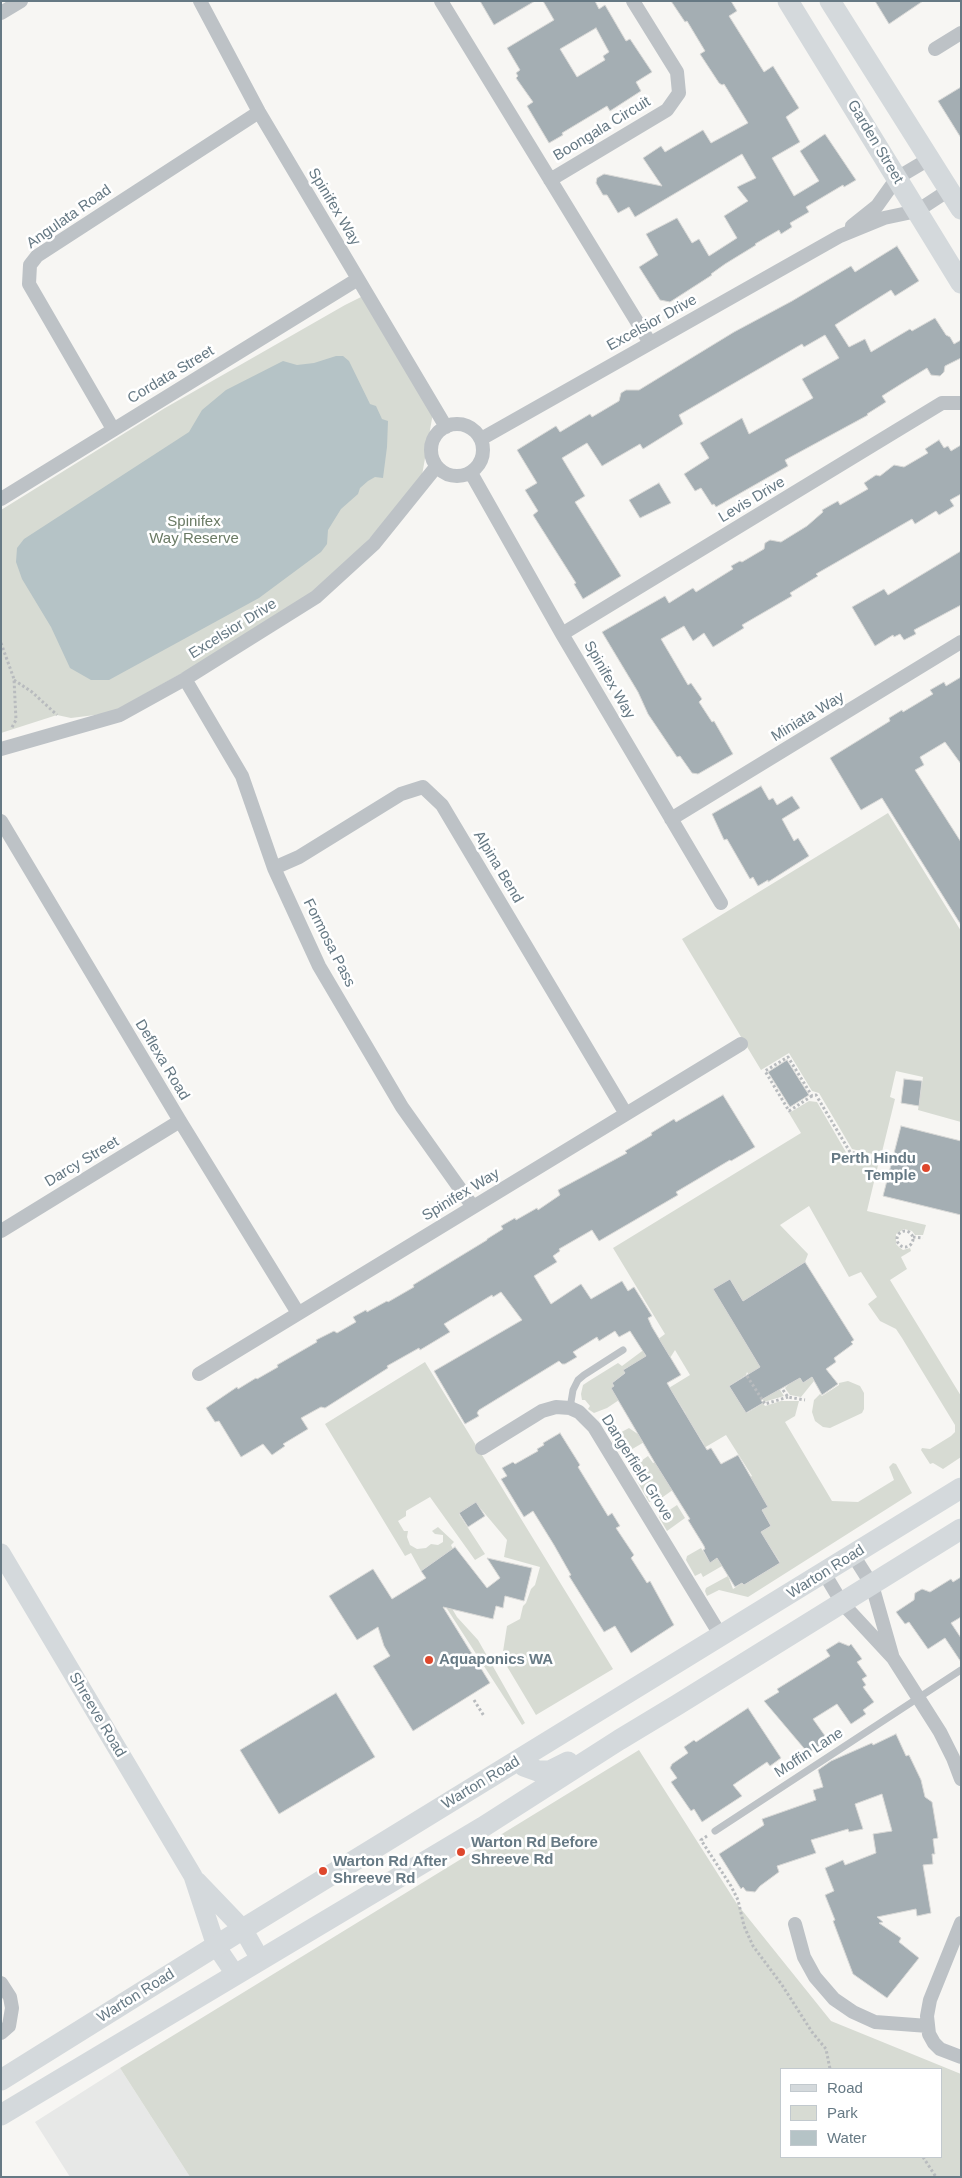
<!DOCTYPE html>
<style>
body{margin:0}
#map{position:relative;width:962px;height:2178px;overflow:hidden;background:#f7f6f3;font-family:Arial,sans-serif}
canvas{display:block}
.frame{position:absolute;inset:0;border:2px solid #667984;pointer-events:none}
.legend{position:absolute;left:780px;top:2068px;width:162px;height:90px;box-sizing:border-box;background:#fff;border:1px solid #c2c9ce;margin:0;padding:6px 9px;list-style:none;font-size:15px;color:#667984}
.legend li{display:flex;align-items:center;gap:10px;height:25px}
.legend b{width:25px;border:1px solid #c2c9ce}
</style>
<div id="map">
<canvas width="962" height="2178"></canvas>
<div class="frame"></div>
<ul class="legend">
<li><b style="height:6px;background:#d4d9dc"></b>Road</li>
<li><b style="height:14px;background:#d7dbd3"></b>Park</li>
<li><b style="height:14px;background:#b5c3c6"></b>Water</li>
</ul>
</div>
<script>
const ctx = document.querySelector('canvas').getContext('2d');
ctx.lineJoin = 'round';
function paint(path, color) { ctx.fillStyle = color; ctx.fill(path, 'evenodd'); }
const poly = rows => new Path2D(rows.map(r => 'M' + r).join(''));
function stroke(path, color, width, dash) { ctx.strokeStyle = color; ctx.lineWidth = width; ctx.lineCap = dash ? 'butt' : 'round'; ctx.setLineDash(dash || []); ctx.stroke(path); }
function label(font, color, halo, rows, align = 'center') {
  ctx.font = font + ' Arial,sans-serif'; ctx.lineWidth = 5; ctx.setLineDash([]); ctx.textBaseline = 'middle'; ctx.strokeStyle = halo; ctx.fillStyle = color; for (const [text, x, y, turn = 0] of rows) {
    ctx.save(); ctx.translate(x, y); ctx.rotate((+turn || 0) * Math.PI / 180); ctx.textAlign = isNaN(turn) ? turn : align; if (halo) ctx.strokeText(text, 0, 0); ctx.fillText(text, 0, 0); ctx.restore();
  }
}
const built = poly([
 [120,2068,190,2177,70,2177,35,2122]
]);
const green = poly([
 [365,295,433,413,421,481,361,548,314,593,255,632,111,713,71,718,57,715,1,733,1,510,165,408,345,305],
 [888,813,961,931,961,1122,918,1110,923,1077,896,1071,890,1097,895,1099,881,1156,852,1149,819,1093,812,1091,789,1053,761,1070,682,939],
 [809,1101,817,1102,847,1154,879,1161,867,1211,926,1225,923,1235,915,1235,912,1231,904,1229,896,1234,896,1244,899,1247,903,1250,910,1248,911,1251,901,1257,907,1269,890,1280,961,1396,961,1457,943,1469,933,1463,930,1464,921,1450,922,1448,930,1449,951,1436,955,1432,955,1425,902,1338,896,1329,880,1321,868,1304,877,1297,861,1272,849,1277,809,1206,780,1225,808,1254,805,1262,743,1301,730,1279,714,1289,784,1396,764,1402,747,1372,746,1375,729,1386,747,1413,763,1403,765,1406,781,1401,799,1401,795,1416,785,1422,832,1501,858,1502,894,1480,889,1467,893,1463,896,1464,912,1493,748,1597,719,1590,707,1596,705,1591,706,1588,728,1576,733,1589,742,1583,744,1585,780,1562,765,1539,733,1555,720,1563,722,1566,703,1577,701,1573,695,1576,686,1560,687,1556,701,1548,710,1562,771,1526,762,1510,767,1507,744,1481,752,1476,726,1435,675,1465,677,1487,660,1499,649,1502,631,1470,634,1466,648,1456,653,1463,704,1444,688,1419,682,1420,622,1455,612,1441,614,1436,629,1428,645,1439,686,1414,671,1390,659,1394,690,1375,675,1350,670,1358,661,1343,644,1353,647,1358,624,1369,625,1373,612,1383,622,1398,607,1408,594,1413,588,1409,590,1406,585,1400,582,1400,581,1394,583,1385,589,1381,618,1363,622,1366,665,1334,613,1248,801,1133,789,1113],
 [425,1362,613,1669,536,1715,502,1658,507,1626,520,1619,523,1606,526,1603,531,1589,535,1585,540,1567,504,1557,507,1540,476,1503,459,1514,485,1554,475,1560,430,1497,406,1511,406,1516,398,1521,404,1531,408,1531,407,1537,410,1545,417,1549,426,1548,431,1544,438,1545,443,1542,443,1535,435,1534,432,1531,438,1527,454,1542,451,1545,453,1549,421,1571,411,1553,405,1556,325,1424],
 [798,1375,803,1383,812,1377,814,1381,801,1397,790,1395,785,1388],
 [848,1381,860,1386,864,1393,864,1409,862,1413,830,1428,823,1427,815,1421,812,1412,814,1400,820,1394,822,1396,839,1385,839,1383],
 [677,1505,685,1518,667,1531,659,1517],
 [436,1581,457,1617,478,1640,525,1723,522,1725,431,1584],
 [639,1750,737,1904,831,2021,961,2074,961,2177,190,2177,120,2068],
 [781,2069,941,2069,941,2157,781,2157]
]);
const water = poly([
 [336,356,343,356,349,361,370,404,376,406,382,419,388,421,387,447,383,478,375,477,368,481,360,488,358,494,341,509,328,530,327,544,321,552,259,598,109,680,91,680,70,668,51,627,22,579,16,562,17,548,24,539,189,432,202,410,226,390,283,361,297,365,314,363]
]);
const building = poly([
 [480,1,535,1,494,25,480,1],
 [543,1,595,1,599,9,605,5,626,41,630,39,652,72,636,82,641,91,610,111,607,106,562,133,563,135,549,143,527,106,533,102,516,78,518,76,516,73,520,70,507,48,554,20,543,1],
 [596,28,609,52,603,56,605,60,577,77,560,49,596,28],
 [671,1,731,1,737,11,729,16,764,72,773,66,799,108,786,117,800,142,772,158,794,196,819,181,800,151,825,134,856,180,844,187,843,185,806,207,809,212,790,223,792,227,781,234,779,230,755,244,756,245,725,264,711,274,712,275,670,302,660,300,639,267,658,255,646,234,677,218,692,243,699,239,709,256,737,238,724,216,748,201,737,187,756,178,742,154,635,217,629,207,618,213,607,195,603,195,596,183,597,178,604,174,662,186,643,158,661,146,665,152,703,130,711,143,748,123,724,84,722,85,719,83,700,54,705,51,687,21,685,22,671,1],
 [875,1,923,1,889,24,875,1],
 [961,87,961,138,938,101,961,87],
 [897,246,919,281,895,296,891,290,835,325,849,347,865,339,871,352,910,329,912,331,935,318,946,335,950,337,954,344,961,340,961,358,945,366,944,372,940,376,931,375,927,368,901,384,882,396,886,402,867,414,868,415,785,460,788,466,716,507,714,504,712,505,701,488,695,491,684,474,709,458,700,443,742,418,749,434,813,398,802,379,839,358,825,335,804,347,802,344,679,415,683,424,643,449,640,444,602,466,587,443,562,458,585,496,575,502,621,576,583,599,574,584,576,583,533,515,538,511,525,490,537,483,517,450,556,426,560,432,590,414,592,417,619,401,621,393,626,390,639,390,734,332,792,301,851,266,855,272,897,246],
 [939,440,944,448,948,446,951,451,961,445,961,494,950,500,954,506,939,515,936,511,915,524,912,519,816,574,818,576,790,593,792,596,742,625,744,628,713,647,704,633,693,641,684,626,661,639,688,685,691,683,702,699,699,702,712,722,714,721,733,754,698,774,692,773,680,756,677,757,648,714,638,692,602,632,665,596,669,603,693,588,696,592,733,569,731,566,740,561,742,562,764,549,765,543,770,540,781,542,807,526,823,512,822,510,838,501,840,505,868,489,864,483,876,475,880,476,894,465,904,467,928,453,925,449,939,440],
 [659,483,671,503,640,518,629,500,659,483],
 [961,551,961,605,914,630,916,634,904,640,900,634,894,637,893,635,875,646,852,607,884,589,888,595,961,551],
 [961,677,961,764,945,742,920,757,924,765,915,770,961,842,961,925,882,798,861,810,830,758,890,721,889,718,902,710,903,712,933,694,930,690,944,682,946,686,961,677],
 [761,786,769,800,773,798,777,805,792,796,800,808,782,819,794,841,798,838,809,856,768,882,768,880,758,886,753,877,750,879,727,839,724,840,712,814,761,786],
 [787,1060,809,1095,790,1107,768,1072,787,1060],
 [904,1079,922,1081,919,1106,901,1103,904,1079],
 [723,1095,755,1147,731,1161,730,1160,676,1192,678,1195,599,1241,592,1230,559,1249,560,1251,553,1256,557,1262,534,1276,551,1304,581,1284,591,1299,622,1281,628,1291,634,1287,652,1316,648,1318,652,1327,681,1375,667,1383,707,1450,711,1448,721,1464,738,1455,768,1507,762,1510,771,1526,761,1532,780,1563,744,1585,742,1583,735,1587,717,1558,710,1563,703,1550,705,1549,704,1546,688,1520,690,1519,655,1463,611,1388,614,1386,612,1383,625,1373,623,1370,646,1356,630,1331,619,1337,615,1331,599,1341,597,1337,573,1352,577,1357,565,1364,562,1364,559,1361,479,1410,477,1413,479,1416,465,1424,434,1371,522,1320,501,1292,493,1297,492,1295,444,1324,450,1332,420,1350,419,1348,387,1366,388,1368,325,1408,321,1407,301,1418,308,1429,283,1444,285,1446,272,1455,263,1444,241,1457,219,1421,215,1422,206,1408,237,1387,238,1389,256,1378,257,1379,278,1367,277,1365,317,1342,316,1340,334,1331,337,1333,356,1322,353,1317,366,1310,367,1312,387,1301,388,1302,414,1287,413,1285,487,1240,487,1239,503,1229,501,1226,515,1218,516,1220,537,1208,538,1210,560,1195,558,1190,627,1153,625,1151,652,1135,651,1133,674,1119,676,1122,723,1095],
 [901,1126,961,1141,961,1215,883,1196,901,1126],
 [805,1262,854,1340,851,1342,853,1344,834,1358,836,1362,826,1369,838,1384,822,1395,812,1377,803,1383,800,1378,761,1400,763,1403,746,1413,729,1386,760,1367,713,1289,730,1279,743,1301,805,1262],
 [560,1433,580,1465,578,1467,608,1516,612,1513,620,1526,616,1528,634,1555,631,1558,647,1583,650,1581,674,1625,631,1653,615,1626,604,1632,569,1576,571,1575,554,1545,533,1511,524,1517,501,1479,507,1476,502,1468,513,1462,515,1464,538,1451,537,1449,544,1445,543,1443,560,1433],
 [476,1502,485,1516,468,1527,459,1513,476,1502],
 [455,1547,487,1588,500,1578,487,1558,532,1568,524,1601,505,1596,503,1608,496,1606,493,1619,443,1607,490,1683,413,1731,373,1666,390,1656,384,1646,378,1627,357,1640,329,1596,373,1569,392,1599,426,1578,421,1571,455,1547],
 [961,1577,961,1617,951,1623,961,1638,961,1662,945,1638,928,1649,909,1622,905,1624,896,1612,914,1600,915,1593,922,1589,930,1592,951,1579,953,1582,961,1577],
 [839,1642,849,1646,851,1644,862,1659,857,1662,867,1676,862,1679,866,1685,863,1687,874,1702,863,1710,866,1714,851,1724,837,1704,813,1719,828,1740,808,1753,764,1701,779,1692,777,1689,830,1656,826,1650,839,1642],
 [336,1693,375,1757,279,1814,240,1750,336,1693],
 [748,1708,781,1758,770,1766,767,1762,733,1785,742,1796,702,1822,694,1809,691,1811,671,1782,677,1778,670,1768,672,1764,688,1753,684,1747,694,1740,696,1742,748,1708],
 [896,1734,906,1756,909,1755,921,1780,925,1797,932,1802,938,1838,933,1839,935,1854,932,1854,933,1864,923,1865,931,1913,917,1916,916,1909,877,1917,883,1922,879,1923,901,1938,899,1942,919,1958,887,1998,853,1974,833,1921,835,1920,825,1895,834,1891,825,1868,843,1860,845,1865,876,1853,873,1834,892,1831,882,1794,855,1804,863,1829,849,1832,848,1829,811,1840,816,1853,777,1866,779,1872,760,1886,755,1892,746,1891,743,1887,741,1889,719,1854,764,1825,762,1819,816,1800,813,1790,823,1787,818,1770,831,1761,872,1743,873,1745,896,1734]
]);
const path = poly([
 [1,643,14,679,16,720,11,729],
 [14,680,32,692,57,715],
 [812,1096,789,1111,765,1071,788,1057,812,1096,816,1095,850,1152,880,1159],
 '897 1239a8 8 0 1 1 16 0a8 8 0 1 1-16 0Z',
 [913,1237,923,1238],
 [747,1376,765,1404,788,1397],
 [783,1390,788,1397,805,1400],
 [474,1700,484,1716],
 [707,1836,701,1840,731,1886,738,1900,744,1926,753,1946,782,1985,812,2032,826,2049,830,2069],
 [923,2157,936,2177]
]);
const lane = poly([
 [570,1408,573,1390,578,1380,584,1375,623,1350],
 [715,1831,961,1670]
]);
const street = poly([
 [200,1,259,112,446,427],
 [441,1,650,343],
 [1,13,21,1],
 [935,49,961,33],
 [550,180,667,110,679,93,677,72,633,1],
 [852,226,877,206,897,178,929,159],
 '431 450a26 26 0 1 1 52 0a26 26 0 1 1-52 0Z',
 [113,429,29,284,30,265,37,256,259,112],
 [481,439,840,236,884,218,917,211,949,190],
 [471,473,562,634,721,903],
 [1,499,358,279],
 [562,634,942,403,961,403],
 [185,679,242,776,274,868,319,966,402,1107,473,1207],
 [1,749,120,715,185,679,316,597,374,544,436,467],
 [671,819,961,642],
 [1,821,180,1121,298,1313],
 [274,868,299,857,401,794,423,787,442,805,626,1114],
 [1,1231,180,1121],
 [199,1374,741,1044],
 [482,1448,542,1411,556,1407,570,1408,579,1412,594,1427,721,1636],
 [853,1555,872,1585,892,1655],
 [824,1573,842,1603,893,1658,940,1732,953,1758,961,1779],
 [961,1923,930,2000,927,2016,929,2034,934,2043,940,2049,961,2057],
 [795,1924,804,1957,815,1977,834,1999,853,2012,875,2022,928,2026],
 [1,1983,10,1997,12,2008,9,2026,1,2033]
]);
const secondary = poly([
 [1,1553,193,1876,216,1946,235,1974],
 [197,1881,243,1929,260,1959]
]);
const primary = poly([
 [788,1,961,283],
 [830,1,961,209],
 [519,1760,524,1766,538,1771,550,1771,568,1762],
 [1,2080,243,1929,961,1488],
 [1,2115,483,1827,619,1740,677,1705,961,1529]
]);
const markers = [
 [926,1168,5,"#de472c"],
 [429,1660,5,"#de472c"],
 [461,1852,5,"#de472c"],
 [323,1871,5,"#de472c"]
];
const streetNames = [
 ["Boongala Circuit",602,129,-31],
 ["Garden Street",875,142,59],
 ["Spinifex Way",334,207,59],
 ["Angulata Road",69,217,-35],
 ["Excelsior Drive",652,323,-29],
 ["Cordata Street",171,375,-31],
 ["Levis Drive",752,500,-31],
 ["Excelsior Drive",233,629,-32],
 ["Spinifex Way",609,680,60],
 ["Miniata Way",808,717,-31],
 ["Alpina Bend",498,867,59],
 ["Formosa Pass",329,943,63],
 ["Deflexa Road",162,1060,59],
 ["Darcy Street",82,1162,-31],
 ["Spinifex Way",461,1195,-31],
 ["Dangerfield Grove",637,1468,58],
 ["Warton Road",826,1572,-32],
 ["Shreeve Road",97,1715,59],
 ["Moffin Lane",809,1753,-33],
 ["Warton Road",481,1783,-31],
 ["Warton Road",136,1996,-32]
];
const parkNames = [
 ["Spinifex",194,522],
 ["Way Reserve",194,539]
];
const poiNames = [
 ["Perth Hindu",916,1159,"right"],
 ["Temple",916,1176,"right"],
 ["Aquaponics WA",439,1660],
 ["Warton Rd Before",471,1843],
 ["Shreeve Rd",471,1860],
 ["Warton Rd After",333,1862],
 ["Shreeve Rd",333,1879]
];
paint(built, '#e7e8e7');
paint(green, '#d7dbd3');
paint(water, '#b5c3c6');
paint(building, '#a4aeb3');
stroke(building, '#d8d8d6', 1);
stroke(path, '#b8bbbe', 3, [2.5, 2.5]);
stroke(lane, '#bdc2c6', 7);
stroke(street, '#bdc2c6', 14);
stroke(secondary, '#d4d9dc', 19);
stroke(primary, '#d4d9dc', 21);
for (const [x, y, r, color] of markers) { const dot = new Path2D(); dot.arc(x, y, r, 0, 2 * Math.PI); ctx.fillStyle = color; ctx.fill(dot); stroke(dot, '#fff', 2); }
label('15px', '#667984', '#fff', streetNames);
label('15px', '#6b7b65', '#fff', parkNames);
label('bold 15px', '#667984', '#fff', poiNames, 'left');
</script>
